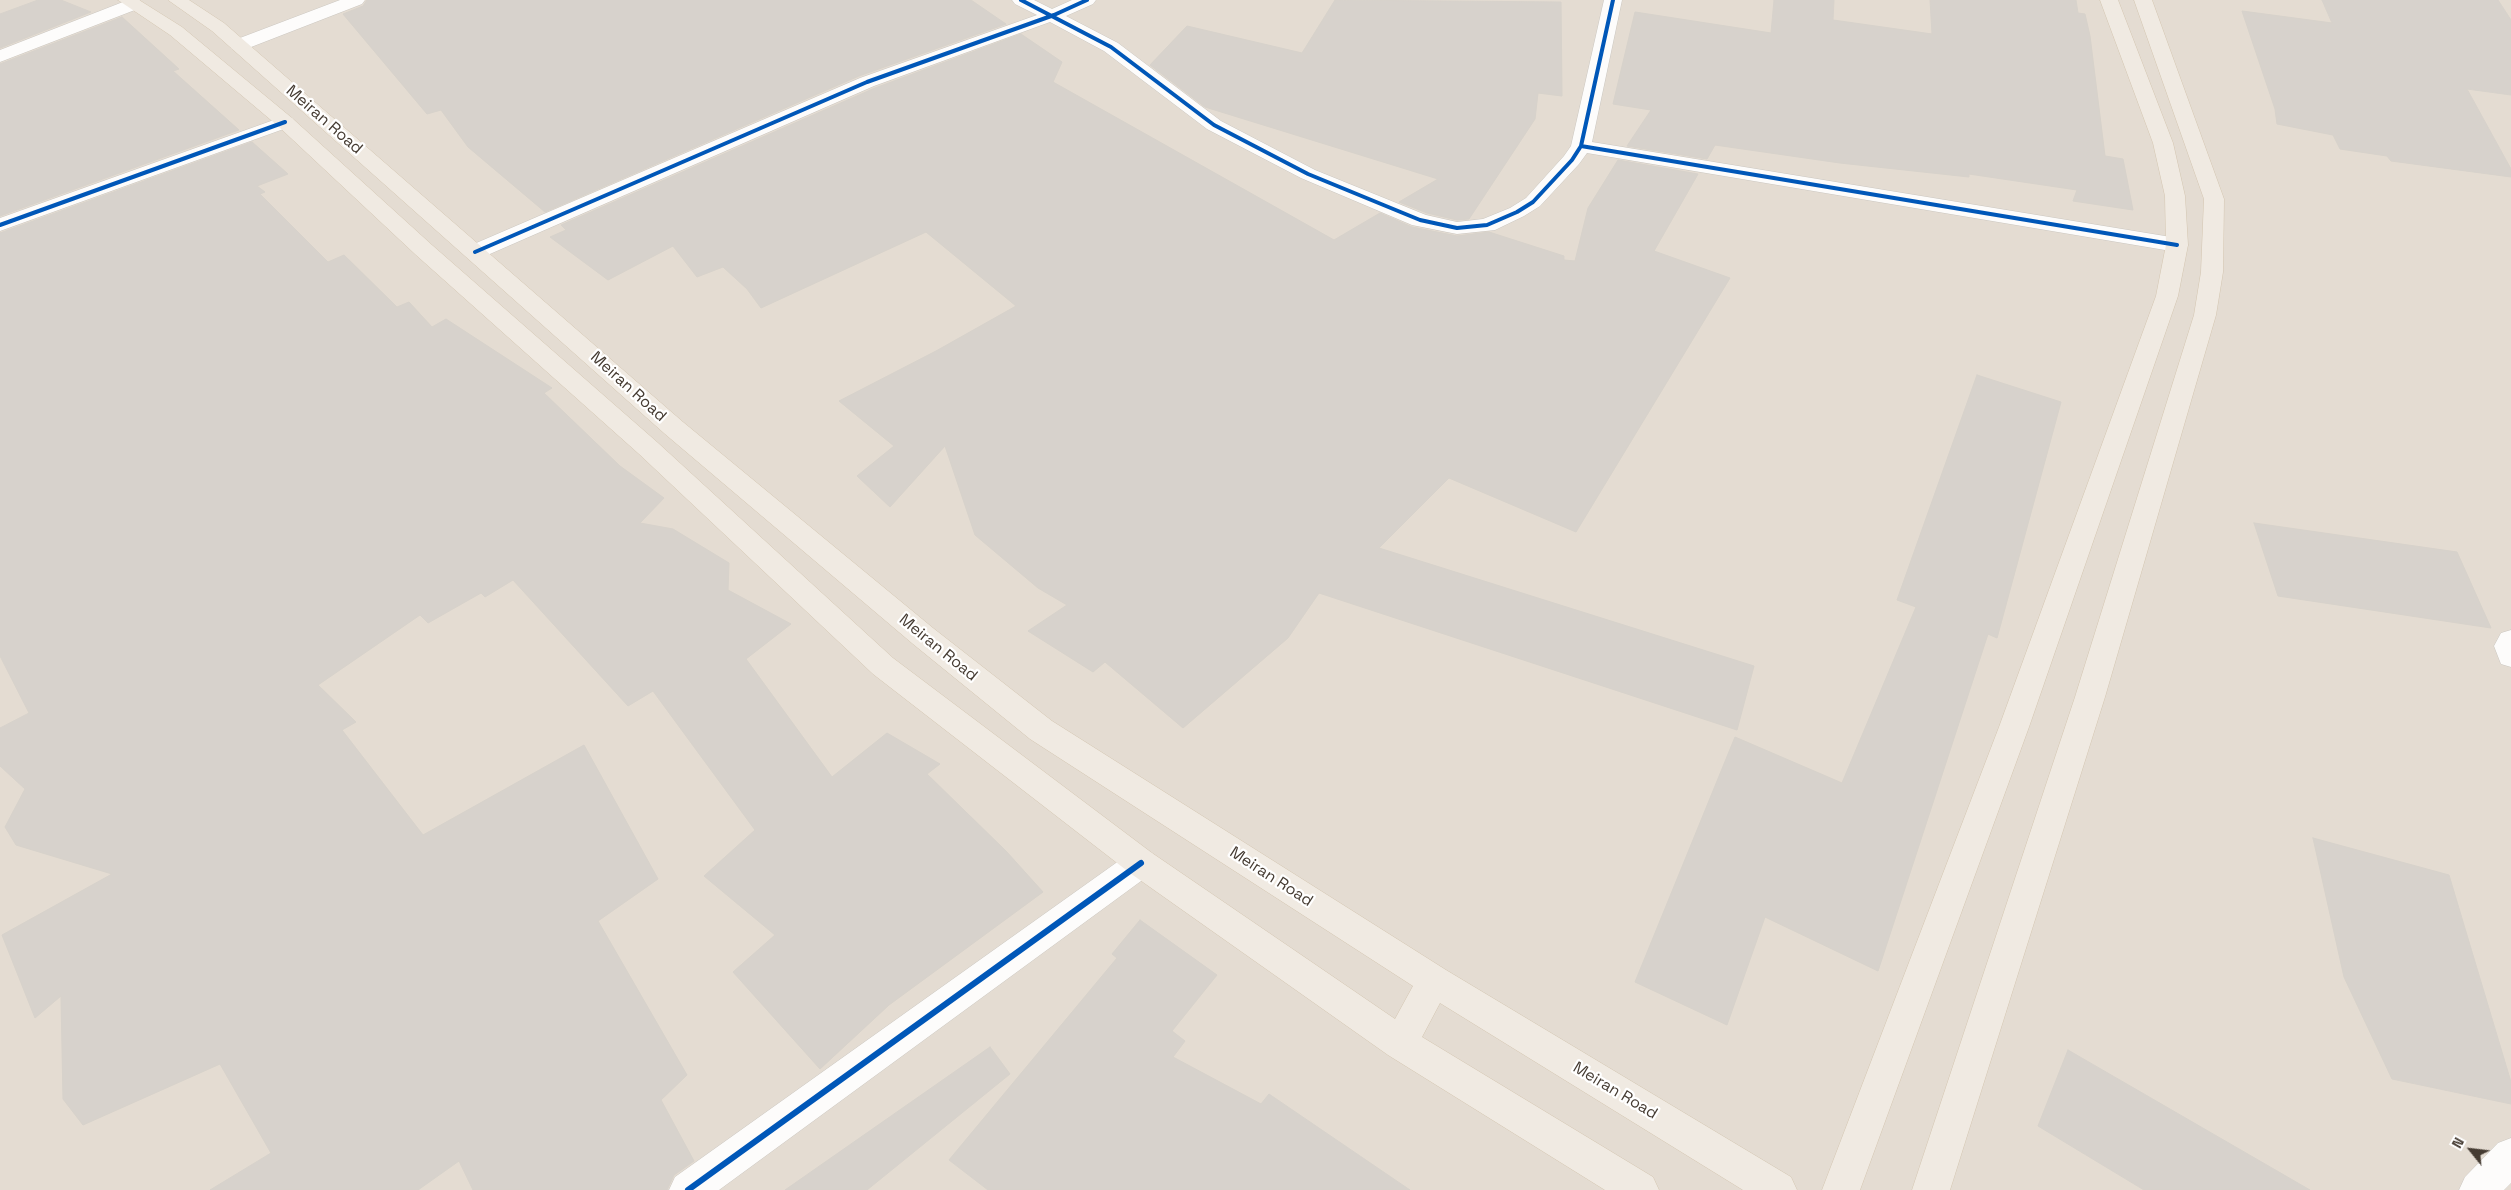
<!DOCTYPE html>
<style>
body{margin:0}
#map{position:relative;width:2511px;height:1190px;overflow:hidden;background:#efebe5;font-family:"Space Grotesk",sans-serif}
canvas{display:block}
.north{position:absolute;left:2446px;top:1125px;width:50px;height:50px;-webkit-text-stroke:4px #fff;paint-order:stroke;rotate:299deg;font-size:14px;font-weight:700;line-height:20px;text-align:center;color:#453b32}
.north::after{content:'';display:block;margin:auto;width:18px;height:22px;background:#453b32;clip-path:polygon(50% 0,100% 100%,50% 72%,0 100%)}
</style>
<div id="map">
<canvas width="2511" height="1190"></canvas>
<div class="north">N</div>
</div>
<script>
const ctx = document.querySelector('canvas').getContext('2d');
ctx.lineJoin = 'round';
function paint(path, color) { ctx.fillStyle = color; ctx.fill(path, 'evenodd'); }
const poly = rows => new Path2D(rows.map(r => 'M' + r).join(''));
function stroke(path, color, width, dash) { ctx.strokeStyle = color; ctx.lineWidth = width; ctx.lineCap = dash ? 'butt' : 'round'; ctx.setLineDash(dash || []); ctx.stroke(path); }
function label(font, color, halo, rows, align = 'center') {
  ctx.font = font + ' "Space Grotesk",sans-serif'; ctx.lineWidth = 4.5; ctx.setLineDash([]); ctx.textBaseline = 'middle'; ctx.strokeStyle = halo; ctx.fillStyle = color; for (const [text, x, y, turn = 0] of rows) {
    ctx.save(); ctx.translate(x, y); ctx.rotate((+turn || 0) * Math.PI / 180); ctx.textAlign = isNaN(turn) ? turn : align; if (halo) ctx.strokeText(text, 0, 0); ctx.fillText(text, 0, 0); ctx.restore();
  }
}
const residential = poly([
 [0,0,2511,0,2511,1190,0,1190]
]);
const building = poly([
 [38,0,61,0,91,12,0,48,0,14,38,0],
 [367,0,971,0,1006,24,859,76,545,212,468,147,441,110,427,114,343,14,363,6,367,0],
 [1335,0,1561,2,1562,96,1538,93,1535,119,1469,219,1457,220,1427,213,1399,202,1438,179,1205,107,1150,65,1187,26,1302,53,1335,0],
 [1774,0,1834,0,1833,20,1932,34,1930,0,2076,0,2078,13,2085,14,2090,36,2105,156,2123,159,2133,210,2073,201,2077,190,1969,174,1969,177,1840,163,1715,145,1707,159,1627,146,1651,110,1613,104,1635,12,1771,33,1774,0],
 [2322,0,2498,0,2511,20,2511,95,2467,89,2511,169,2511,177,2391,161,2387,156,2340,149,2333,135,2277,124,2275,109,2242,11,2332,23,2322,0],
 [122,17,179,69,173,71,239,130,0,216,0,64,122,17],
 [1021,34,1062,62,1053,82,1334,240,1380,213,1412,227,1457,236,1489,232,1564,256,1564,260,1575,261,1588,208,1618,160,1698,174,1654,251,1730,278,1576,532,1449,478,1379,548,1754,666,1737,730,1319,593,1288,638,1183,728,1105,662,1093,672,1028,631,1067,605,1038,588,975,535,945,446,890,507,857,476,894,446,839,401,936,351,1016,306,926,232,761,308,747,289,723,267,697,277,673,246,608,280,550,237,566,230,561,225,875,88,1021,34],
 [252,142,288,174,257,186,265,192,260,194,328,262,344,255,397,307,409,302,432,327,446,319,552,388,544,393,620,466,664,498,640,523,673,529,729,563,728,590,791,624,746,659,832,777,887,733,940,764,927,774,1006,851,1043,892,889,1005,820,1069,733,972,775,935,704,876,755,830,653,691,628,706,513,580,485,597,481,593,428,623,420,615,318,685,356,722,342,730,423,835,584,745,658,879,598,921,687,1075,661,1100,694,1161,674,1175,667,1190,473,1190,459,1161,418,1190,210,1190,271,1153,220,1064,83,1125,63,1099,61,996,35,1018,2,935,112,874,16,845,5,827,25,789,0,766,0,728,29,713,0,656,0,233,252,142],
 [1977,375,2061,402,1997,638,1988,634,1878,971,1765,917,1727,1025,1635,982,1735,737,1842,783,1916,607,1897,600,1977,375],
 [2254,523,2457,552,2491,628,2278,596,2254,523],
 [2313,838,2449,875,2511,1082,2511,1104,2392,1079,2344,977,2313,838],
 [1140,920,1217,975,1172,1031,1185,1041,1173,1057,1261,1104,1269,1094,1410,1190,988,1190,949,1160,1117,958,1112,954,1140,920],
 [990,1047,1010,1074,867,1190,785,1190,990,1047],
 [2068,1050,2310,1190,2144,1190,2038,1126,2068,1050]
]);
const minor = poly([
 [128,0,139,0,143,4,140,8,0,62,0,50,128,0],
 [340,0,365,0,362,4,246,49,239,51,232,49,230,45,232,41,340,0],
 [1012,0,1034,0,1052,9,1072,0,1096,0,1093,4,1066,16,1118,43,1221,121,1315,170,1426,215,1457,222,1483,219,1510,208,1526,198,1564,156,1571,146,1604,0,1622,0,1592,142,2177,238,2185,240,2188,245,2185,250,2177,252,1587,153,1579,164,1540,206,1524,216,1495,230,1457,234,1412,225,1301,178,1207,129,1104,51,1050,22,874,86,483,257,475,259,467,257,464,252,467,247,860,78,1037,15,1015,4,1012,0],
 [285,116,292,118,295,122,292,126,0,231,0,218,285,116],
 [2511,630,2511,667,2501,664,2494,646,2501,633,2511,630],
 [1141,849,1152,853,1157,863,1152,873,719,1190,669,1190,675,1177,1130,853,1141,849],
 [2511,1138,2511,1183,2504,1190,2459,1190,2465,1177,2498,1143,2511,1138]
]);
const major = poly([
 [118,0,139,0,182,27,292,118,432,245,657,442,893,658,1152,853,1395,1019,1413,986,1030,739,913,644,665,434,212,31,168,0,189,0,224,23,683,422,933,628,1052,721,1446,970,1791,1177,1797,1190,1743,1190,1440,1003,1422,1037,1653,1177,1659,1190,1605,1190,1388,1055,1130,873,873,674,639,454,416,255,278,126,170,35,118,0],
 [2100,0,2118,0,2173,143,2185,196,2188,245,2178,296,2029,727,1860,1190,1822,1190,1999,727,2156,296,2166,245,2165,196,2153,143,2100,0],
 [2134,0,2152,0,2224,199,2223,272,2216,315,2105,697,1950,1190,1912,1190,2075,697,2194,315,2201,272,2204,199,2134,0]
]);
const cyclewayFar1 = poly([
 [1021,0,1111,47,1214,125,1308,174,1420,220,1457,228,1487,225,1517,212,1533,202,1572,160,1581,146,1613,0],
 [1581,146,2177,245],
 [0,225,285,122],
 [475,252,867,82,1054,15,1087,0]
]);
const cycleway = poly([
 [688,1190,1141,863]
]);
const streetNames = [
 ["Meiran Road",324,120,41],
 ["Meiran Road",628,387,42],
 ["Meiran Road",938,648,39],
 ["Meiran Road",1271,877,33],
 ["Meiran Road",1615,1091,31]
];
paint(residential, '#e4dcd2');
paint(building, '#d7d2cc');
stroke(building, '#d7d2cb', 1);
stroke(minor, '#cbc7c1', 1);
stroke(major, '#d4c6b1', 1);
paint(minor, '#fdfcfb');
paint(major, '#f0eae2');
stroke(cyclewayFar1, '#0057b8', 4);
stroke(cycleway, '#0057b8', 6);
label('16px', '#453b32', '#fff', streetNames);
</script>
